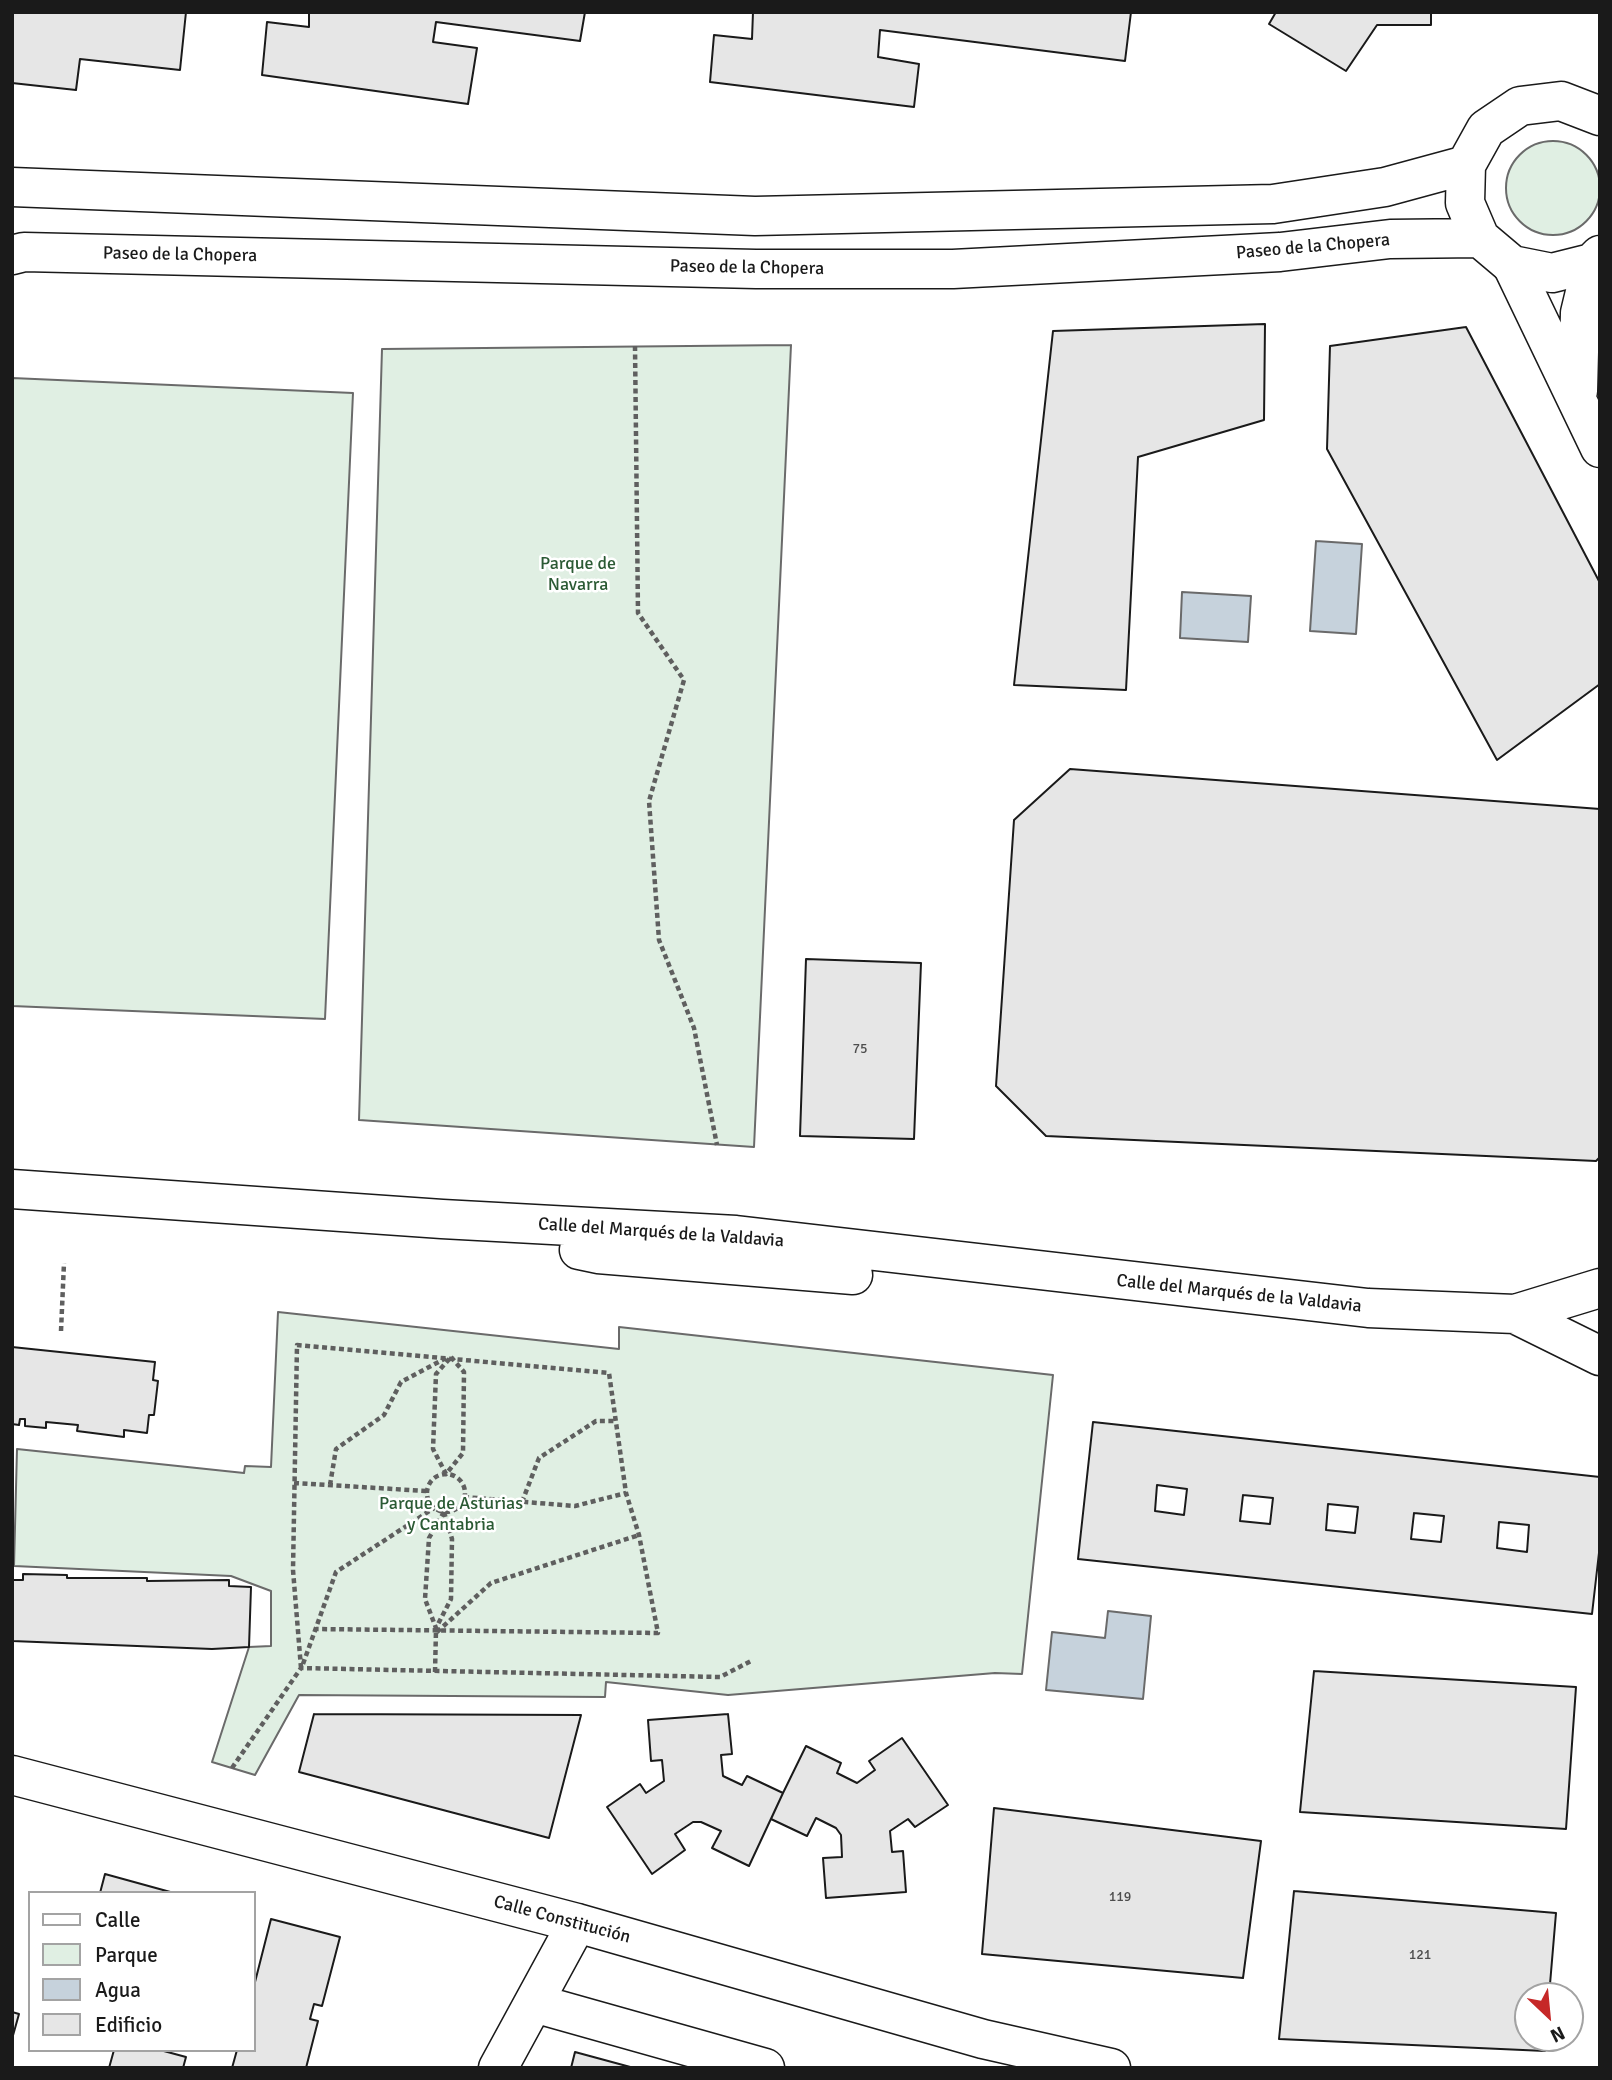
<!DOCTYPE html>
<meta charset="utf-8">
<style>
body{margin:0}
#map{position:relative;width:1612px;height:2080px;overflow:hidden;background:#fff;font-family:Signika,sans-serif}
canvas{display:block}
.frame{position:absolute;inset:0;border:14px solid #1a1a1a;pointer-events:none}
.legend{position:absolute;left:28px;top:1891px;width:228px;height:161px;box-sizing:border-box;background:#fff;border:2px solid #a3a3a3;margin:0;padding:9px 12px;list-style:none;font-size:21px;color:#1a1a1a}
.legend li{display:flex;align-items:center;gap:14px;height:35px}
.legend b{width:35px;border:2px solid #a3a3a3}
.north{position:absolute;left:1514px;top:1982px;width:70px;height:70px;box-sizing:border-box;background:#fff;border:2px solid #a3a3a3;border-radius:50%;rotate:154deg;font-size:19px;font-weight:700;line-height:28px;text-align:center;color:#1a1a1a}
.north::after{content:'';display:block;margin:auto;width:24px;height:32px;background:#c62828;clip-path:polygon(50% 0,100% 100%,50% 72%,0 100%)}
</style>
<div id="map">
<canvas width="1612" height="2080"></canvas>
<div class="frame"></div>
<ul class="legend">
<li><b style="height:9px;background:#fff"></b>Calle</li>
<li><b style="height:19px;background:#e0efe3"></b>Parque</li>
<li><b style="height:19px;background:#c6d2dc"></b>Agua</li>
<li><b style="height:19px;background:#e6e6e6"></b>Edificio</li>
</ul>
<div class="north">N</div>
</div>
<script>
const ctx = document.querySelector('canvas').getContext('2d');
ctx.lineJoin = 'round';
function paint(path, color) { ctx.fillStyle = color; ctx.fill(path, 'evenodd'); }
const poly = rows => new Path2D(rows.map(r => 'M' + r).join(''));
function stroke(path, color, width, dash) { ctx.strokeStyle = color; ctx.lineWidth = width; ctx.lineCap = dash ? 'butt' : 'round'; ctx.setLineDash(dash || []); ctx.stroke(path); }
function label(font, color, halo, rows, align = 'center') {
  ctx.font = font + ' Signika,sans-serif'; ctx.lineWidth = 5; ctx.setLineDash([]); ctx.textBaseline = 'middle'; ctx.strokeStyle = halo; ctx.fillStyle = color; for (const [text, x, y, turn = 0] of rows) {
    ctx.save(); ctx.translate(x, y); ctx.rotate((+turn || 0) * Math.PI / 180); ctx.textAlign = isNaN(turn) ? turn : align; if (halo) ctx.strokeText(text, 0, 0); ctx.fillText(text, 0, 0); ctx.restore();
  }
}
const green = poly([
 '1506 188a47 47 0 1 1 94 0a47 47 0 1 1-94 0Z',
 [791,345,754,1147,359,1120,382,349,791,345],
 [12,378,353,393,325,1019,12,1006,12,378],
 [278,1312,619,1349,619,1327,1053,1375,1022,1674,995,1673,728,1695,606,1682,605,1697,299,1695,255,1775,212,1762,249,1647,271,1646,271,1591,231,1576,14,1566,17,1449,244,1473,245,1466,271,1467,278,1312]
]);
const water = poly([
 [1316,541,1362,544,1356,634,1310,631,1316,541],
 [1182,592,1251,596,1248,642,1180,638,1182,592],
 [1108,1611,1151,1616,1143,1699,1046,1690,1052,1632,1105,1638,1108,1611]
]);
const building = poly([
 [12,12,186,12,180,70,80,59,76,90,12,83,12,12],
 [309,12,585,12,580,41,436,22,433,42,477,48,468,104,262,75,267,22,309,27,309,12],
 [753,12,1131,12,1125,61,880,30,878,57,919,64,914,107,710,82,714,35,752,39,753,12],
 [1276,12,1431,12,1431,25,1377,25,1346,71,1269,24,1276,12],
 [1265,324,1264,420,1138,457,1126,690,1014,685,1053,331,1265,324],
 [1466,327,1600,583,1600,684,1497,760,1327,449,1330,346,1466,327],
 [1070,769,1600,809,1600,1157,1596,1161,1046,1136,996,1086,1014,820,1070,769],
 [806,959,921,963,914,1139,800,1136,806,959],
 [12,1347,155,1362,153,1380,158,1381,154,1415,149,1415,147,1433,124,1430,124,1437,77,1431,78,1425,46,1422,46,1428,25,1426,25,1419,20,1419,19,1425,12,1424,12,1347],
 [1093,1422,1600,1477,1600,1544,1592,1614,1078,1559,1093,1422],
 [1157,1485,1187,1489,1184,1515,1155,1511,1157,1485],
 [1243,1495,1273,1498,1270,1524,1240,1521,1243,1495],
 [1328,1504,1358,1507,1355,1533,1326,1530,1328,1504],
 [1414,1513,1444,1516,1441,1542,1411,1539,1414,1513],
 [1499,1522,1529,1525,1527,1552,1497,1548,1499,1522],
 [23,1574,67,1575,67,1578,147,1578,147,1581,229,1580,229,1586,251,1587,249,1647,212,1649,12,1641,13,1580,23,1580,23,1574],
 [1314,1671,1576,1687,1566,1829,1300,1812,1314,1671],
 [314,1714,581,1715,549,1838,299,1772,314,1714],
 [728,1714,732,1754,721,1755,723,1776,742,1785,747,1776,783,1793,749,1866,712,1848,721,1831,701,1822,693,1822,675,1834,685,1850,652,1874,607,1807,640,1784,646,1793,664,1781,662,1760,651,1761,648,1720,728,1714],
 [902,1738,948,1805,915,1827,908,1819,890,1831,892,1852,903,1851,906,1892,826,1898,823,1858,842,1857,841,1835,836,1828,816,1818,807,1836,771,1819,783,1793,806,1746,841,1763,837,1773,857,1783,875,1770,869,1761,902,1738],
 [994,1808,1261,1841,1243,1978,982,1954,994,1808],
 [105,1874,174,1893,100,1893,105,1874],
 [1294,1891,1556,1913,1549,1996,1528,1996,1528,2038,1546,2038,1545,2051,1279,2039,1294,1891],
 [271,1919,340,1937,322,2006,314,2004,310,2019,318,2021,306,2068,232,2068,237,2050,254,2050,254,1986,271,1919],
 [12,2012,19,2014,12,2039,12,2012],
 [114,2050,160,2050,186,2057,183,2068,109,2068,114,2050],
 [575,2052,634,2068,571,2068,575,2052]
]);
const path = poly([
 [635,346,638,613,684,680,649,801,659,940,694,1028,717,1145],
 [61,1331,64,1263],
 [451,1357,464,1372,463,1453,446,1474,433,1449,436,1374,451,1357],
 '427 1493a19 19 0 1 1 38 0a19 19 0 1 1-38 0Z',
 [294,1483,427,1491],
 [330,1485,336,1449,384,1415,401,1382,446,1358],
 [464,1497,575,1506,626,1493],
 [522,1502,539,1458,596,1421,615,1421],
 [444,1512,452,1539,451,1599,436,1628,425,1599,429,1538,444,1512],
 [437,1632,491,1583,639,1535],
 [303,1664,336,1572,434,1508],
 [301,1668,293,1570,297,1345,609,1373,626,1493,639,1535,658,1633,316,1629],
 [435,1672,436,1630],
 [232,1768,301,1668,720,1677,753,1660]
]);
const minor = poly([
 [1512,265,1600,448],
 [1578,391,1580,313,1592,263],
 [12,1189,442,1219,736,1235,1368,1308,1515,1314,1600,1288],
 [579,1250,598,1254,853,1275],
 [1515,1314,1600,1356],
 [12,1775,577,1923,983,2039,1111,2068],
 [534,2003,765,2068],
 [498,2068,577,1923]
]);
const major = poly([
 [1600,116,1561,101,1520,106,1486,129,1466,165,1465,203,1480,238,1512,265,1552,273,1592,263,1600,255],
 [12,187,755,216,1273,204,1385,187,1466,165],
 [12,255,24,252,756,269,953,269,1280,252,1390,239,1480,238]
]);
const numberNames = [
 ["75",860,1049],
 ["119",1120,1897],
 ["121",1420,1955]
];
const streetNames = [
 ["Paseo de la Chopera",1313,247,-5],
 ["Paseo de la Chopera",180,255,1],
 ["Paseo de la Chopera",747,268,1],
 ["Calle del Marqués de la Valdavia",661,1233,4],
 ["Calle del Marqués de la Valdavia",1239,1294,6],
 ["Calle Constitución",562,1920,15]
];
const parkNames = [
 ["Parque de",578,564],
 ["Navarra",578,585],
 ["Parque de Asturias",451,1504],
 ["y Cantabria",451,1525]
];
paint(green, '#e0efe3');
stroke(green, '#6a6a6a', 2);
paint(water, '#c6d2dc');
stroke(water, '#6a6a6a', 2);
paint(building, '#e6e6e6');
stroke(building, '#1a1a1a', 2);
stroke(minor, '#1a1a1a', 41);
stroke(major, '#1a1a1a', 41);
stroke(path, '#5f5f5f', 4.5, [5, 3.5]);
stroke(minor, '#fff', 38);
stroke(major, '#fff', 38);
label('14px', '#4d4d4d', null, numberNames);
label('18px', '#1a1a1a', '#fff', streetNames);
label('18px', '#2b5a34', '#fff', parkNames);
</script>
